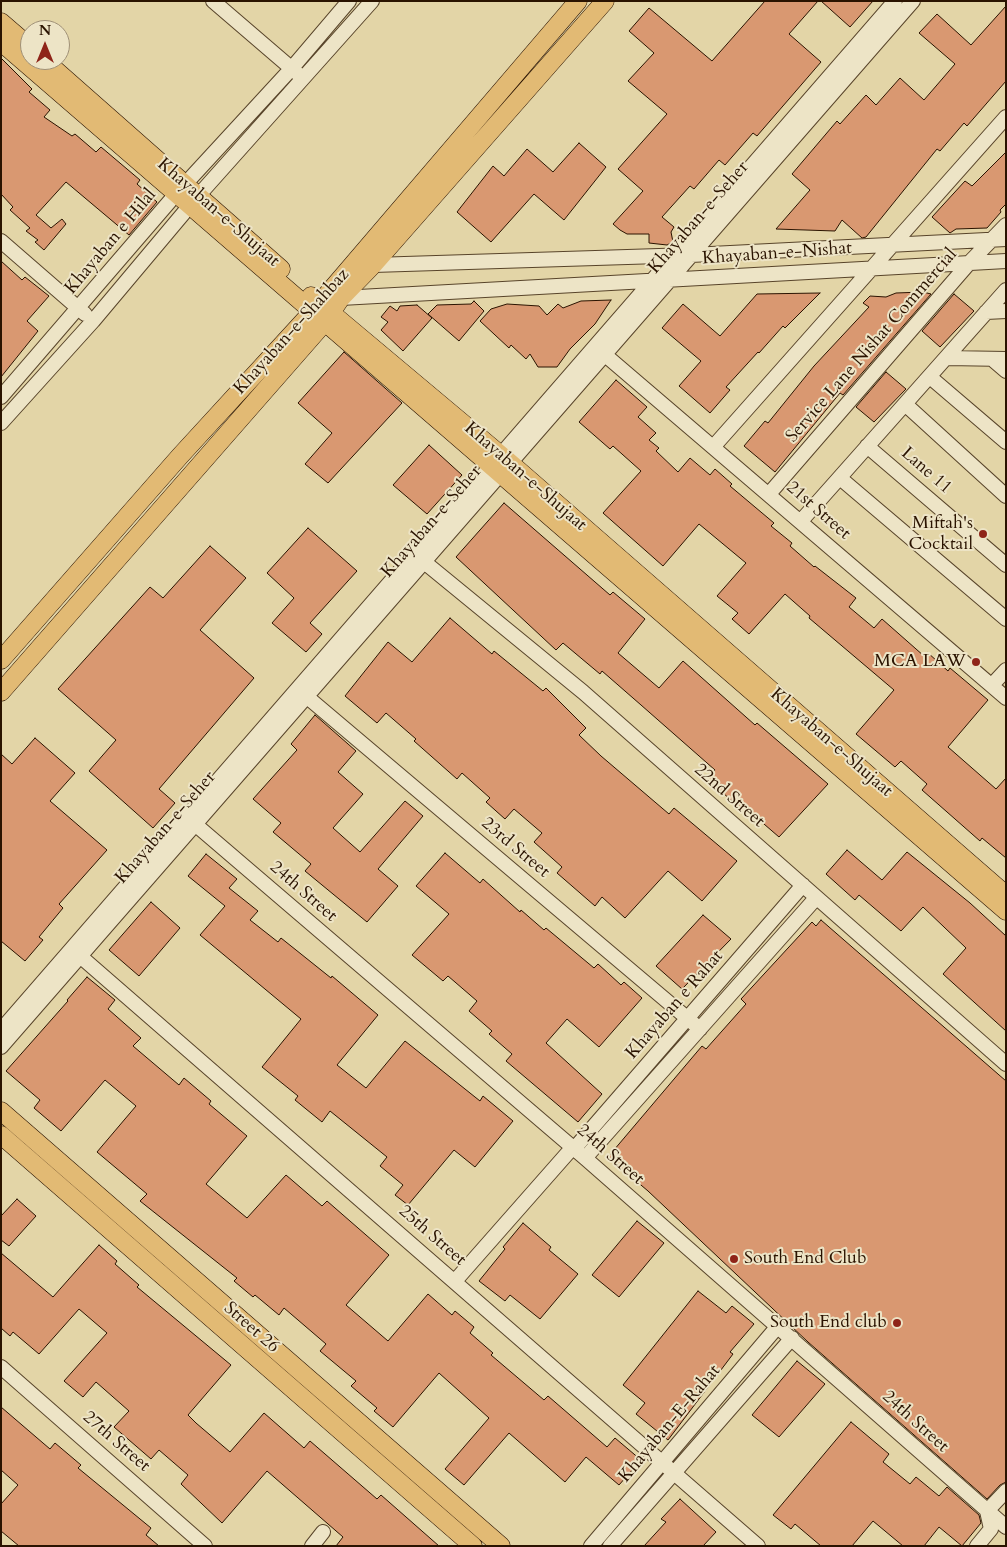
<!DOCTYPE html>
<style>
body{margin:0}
#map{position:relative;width:1007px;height:1547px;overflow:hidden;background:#e3d5a7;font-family:Cardo,serif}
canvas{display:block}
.frame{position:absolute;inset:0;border:2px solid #2a1300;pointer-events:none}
.north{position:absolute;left:20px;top:20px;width:50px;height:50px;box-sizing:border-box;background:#ede4c6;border:1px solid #9f9077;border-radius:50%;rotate:0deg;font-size:14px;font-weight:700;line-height:20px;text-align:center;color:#2a1300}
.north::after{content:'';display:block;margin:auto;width:18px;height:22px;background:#8f2418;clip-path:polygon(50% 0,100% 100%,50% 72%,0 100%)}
</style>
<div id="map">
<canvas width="1007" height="1547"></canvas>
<div class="frame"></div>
<div class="north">N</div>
</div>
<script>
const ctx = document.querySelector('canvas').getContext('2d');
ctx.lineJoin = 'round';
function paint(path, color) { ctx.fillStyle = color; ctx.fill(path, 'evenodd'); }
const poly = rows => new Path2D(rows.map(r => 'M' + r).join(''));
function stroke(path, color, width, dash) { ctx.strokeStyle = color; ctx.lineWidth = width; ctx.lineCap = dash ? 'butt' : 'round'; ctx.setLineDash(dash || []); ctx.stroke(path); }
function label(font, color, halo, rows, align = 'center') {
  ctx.font = font + ' Cardo,serif'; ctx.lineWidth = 4; ctx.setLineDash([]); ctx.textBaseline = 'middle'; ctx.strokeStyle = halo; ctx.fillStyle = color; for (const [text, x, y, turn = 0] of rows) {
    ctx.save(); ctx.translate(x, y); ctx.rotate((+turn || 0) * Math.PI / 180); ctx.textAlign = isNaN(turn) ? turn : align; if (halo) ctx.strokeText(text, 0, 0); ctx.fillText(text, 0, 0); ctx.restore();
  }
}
const building = poly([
 [765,1,818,1,789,34,821,62,757,136,753,133,725,165,719,160,694,189,690,186,662,217,674,227,671,232,673,242,667,245,649,243,649,234,627,234,620,230,613,224,643,191,618,169,667,114,628,81,654,53,629,31,649,8,712,61,765,1],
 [821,1,873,1,850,27,821,1],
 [1006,6,1006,81,967,126,964,123,940,151,937,149,866,237,862,238,842,220,835,231,776,229,810,190,792,174,837,121,840,124,866,95,876,105,900,78,924,100,955,64,919,33,937,14,971,45,1006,6],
 [1,58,32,89,29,92,50,110,44,117,72,136,75,134,96,152,101,147,140,180,137,184,157,202,129,235,66,182,36,215,51,228,62,219,66,224,44,250,35,242,38,240,26,231,30,228,10,210,13,207,1,194,1,58],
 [579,143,606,167,564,220,534,194,491,242,457,212,493,166,504,176,527,149,553,172,579,143],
 [1006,152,1006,204,1000,210,1001,212,987,228,956,229,950,233,932,217,965,181,972,186,1006,152],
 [1,261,22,280,25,277,49,296,27,321,38,331,1,377,1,261],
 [923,292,931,294,843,395,840,393,775,472,744,446,765,421,768,423,814,366,869,307,863,303,870,296,886,297,896,293,923,292],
 [820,293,785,328,783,326,759,353,758,352,726,387,730,390,710,413,679,386,701,361,662,328,683,304,720,336,757,294,820,293],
 [954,294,974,311,940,347,922,331,954,294],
 [611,300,595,324,570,349,557,367,538,367,530,354,526,359,511,345,509,348,480,321,491,309,507,304,539,306,547,315,558,304,563,308,581,301,611,300],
 [474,301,484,311,459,341,428,314,437,305,471,304,474,301],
 [417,305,432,318,403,351,381,330,388,322,381,317,390,306,397,311,400,306,417,305],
 [344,352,402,403,328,483,305,464,332,433,298,403,344,352],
 [886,372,906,389,874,422,856,407,886,372],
 [616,380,647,407,638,417,656,433,649,440,659,448,656,451,678,472,690,458,710,475,715,469,732,484,730,486,774,523,771,526,792,543,790,546,814,567,815,566,856,598,849,607,874,628,882,619,924,656,927,652,948,671,950,668,988,700,948,747,996,789,1006,778,1006,858,982,838,980,841,922,790,927,784,901,761,895,767,856,734,894,690,809,618,810,616,785,594,749,634,732,619,738,613,717,596,746,563,699,524,663,566,603,513,641,471,613,446,610,449,579,422,616,380],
 [429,445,462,475,427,514,393,485,429,445],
 [504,503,610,595,613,592,645,619,618,653,659,688,683,661,755,725,757,723,828,784,779,837,742,805,739,807,707,779,715,770,641,705,602,671,600,674,563,643,556,650,456,557,504,503],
 [308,528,357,571,310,623,322,634,306,652,272,623,294,598,267,573,308,528],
 [210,546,246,578,200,630,254,678,159,789,175,803,153,828,89,771,116,740,58,689,150,587,163,598,210,546],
 [450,618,492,654,494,651,543,691,546,688,586,728,579,735,601,756,669,814,674,808,737,861,702,901,668,871,625,918,602,897,595,906,557,873,562,867,534,842,542,833,514,809,505,819,486,802,490,798,462,773,457,779,414,741,416,739,386,713,377,723,345,696,388,642,412,662,450,618],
 [315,715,356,751,338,772,363,794,333,828,360,852,405,801,423,816,378,869,398,886,367,922,305,871,311,864,273,832,281,823,253,799,297,750,291,744,315,715],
 [35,738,75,773,50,801,107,850,59,904,63,908,39,937,43,940,25,961,1,941,1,754,12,764,35,738],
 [847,850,882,880,907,852,970,903,1006,936,1006,1031,943,974,966,948,923,907,901,931,859,895,855,900,826,874,847,850],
 [445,853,480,883,483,879,520,912,521,910,544,930,546,928,594,968,598,964,621,985,624,982,642,998,599,1047,567,1019,546,1043,602,1094,578,1122,506,1061,512,1054,489,1034,492,1031,469,1011,477,1001,448,976,443,981,412,955,449,914,416,886,445,853],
 [206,854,237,879,229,888,258,911,250,920,278,942,281,938,331,978,332,976,378,1015,337,1065,366,1088,405,1041,480,1101,483,1096,513,1121,475,1167,454,1150,408,1205,395,1195,403,1185,380,1166,387,1157,330,1111,322,1122,295,1100,298,1096,262,1067,301,1019,200,935,225,906,188,876,206,854],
 [151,902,180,928,139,976,109,950,151,902],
 [703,915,731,939,682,989,656,966,703,915],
 [821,920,1006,1081,1006,1482,1000,1485,987,1499,808,1342,648,1191,608,1157,702,1046,706,1049,746,1004,741,999,812,922,816,926,821,920],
 [87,977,115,1000,108,1009,141,1038,133,1046,179,1085,184,1078,211,1101,209,1104,247,1136,206,1184,247,1218,286,1175,322,1206,327,1201,389,1255,346,1305,388,1341,428,1294,452,1315,455,1311,474,1327,470,1333,493,1353,491,1355,544,1400,548,1396,607,1447,615,1438,641,1460,619,1485,586,1457,565,1482,509,1433,464,1485,445,1469,489,1418,439,1373,393,1427,374,1411,377,1408,351,1386,356,1381,320,1351,326,1344,284,1308,279,1315,255,1295,253,1297,234,1281,237,1278,140,1201,147,1194,97,1152,136,1106,105,1080,61,1131,34,1108,40,1100,6,1071,68,1001,67,1000,87,977],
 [17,1199,36,1216,9,1246,1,1240,1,1216,17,1199],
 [637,1221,664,1243,619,1297,592,1275,637,1221],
 [523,1223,551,1247,549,1250,578,1274,540,1319,510,1295,505,1301,479,1281,505,1249,503,1247,523,1223],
 [99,1245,117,1261,115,1264,139,1285,137,1287,231,1365,188,1415,196,1423,230,1452,264,1413,304,1448,310,1441,377,1499,381,1495,439,1546,336,1546,343,1537,267,1471,222,1523,181,1484,188,1475,159,1450,151,1459,114,1427,129,1411,96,1382,83,1397,64,1381,107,1333,79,1309,39,1354,13,1332,10,1336,1,1328,1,1253,53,1297,99,1245],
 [698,1291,726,1313,732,1306,754,1324,730,1352,733,1354,668,1440,636,1414,645,1403,623,1385,698,1291],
 [797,1361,825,1384,779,1437,752,1415,797,1361],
 [1,1407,50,1449,55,1443,81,1465,78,1468,151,1528,146,1535,159,1546,19,1546,1,1531,1,1504,18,1485,1,1470,1,1407],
 [851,1422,889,1454,883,1462,910,1484,916,1477,939,1496,947,1487,979,1515,981,1523,962,1546,939,1527,924,1546,903,1546,873,1521,852,1546,821,1546,795,1524,791,1529,773,1515,851,1422],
 [680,1499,716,1532,703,1546,644,1546,666,1522,661,1519,680,1499]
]);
const minor = poly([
 [213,1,298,74],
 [1,241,85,314],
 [373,265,691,255,1006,239],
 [341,298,1006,261],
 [986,312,1006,311],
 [604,354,1006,698],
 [947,358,1006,359],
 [992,359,1006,371],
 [930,377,1006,442],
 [1,397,176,194,292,68,349,1],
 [905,404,1006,496],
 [1,423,93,321,198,196,372,1],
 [714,446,1006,117],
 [867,446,1006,565],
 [840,478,1006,619],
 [769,494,970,262,1006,225],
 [801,521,1006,290],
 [423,561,583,692,1006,1064],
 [992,685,1006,670],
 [306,696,700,1029],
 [189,819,585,1158,1006,1527],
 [80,956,758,1546],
 [1,1030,895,1],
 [1,1047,913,1],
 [574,1149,803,885],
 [585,1158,816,898],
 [455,1281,573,1147],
 [1,1367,205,1546],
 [991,1529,987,1511,1006,1491],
 [312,1546,323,1532],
 [591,1546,778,1326],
 [610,1546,792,1338],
 [977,1546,991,1529]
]);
const major = poly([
 [1,22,30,47],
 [1,42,1006,911],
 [44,60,281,269],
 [311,296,509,462,1006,895],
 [1,660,180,456,312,312,578,1],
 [1,692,324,323,341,298,373,265,605,1],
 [1,1111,501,1546],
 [1,1135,473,1546]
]);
const markers = [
 [983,534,5,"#8f2418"],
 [976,662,5,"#8f2418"],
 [734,1259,5,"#8f2418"],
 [897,1323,5,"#8f2418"]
];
const streetNames = [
 ["Khayaban-e-Shujaat",218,213,41],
 ["Khayaban-e-Seher",699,218,-49],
 ["Khayaban e Hilal",111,242,-50],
 ["Khayaban-e-Nishat",777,254,-4],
 ["Khayaban-e-Shahbaz",292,332,-48],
 ["Service Lane Nishat Commercial",872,346,-49],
 ["Lane 11",926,471,41],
 ["Khayaban-e-Shujaat",525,477,41],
 ["21st Street",818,511,41],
 ["Khayaban-e-Seher",432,522,-49],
 ["Khayaban-e-Shujaat",831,743,41],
 ["22nd Street",729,796,41],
 ["Khayaban-e-Seher",166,828,-49],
 ["23rd Street",515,848,40],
 ["24th Street",303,892,41],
 ["Khayaban e Rahat",675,1005,-49],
 ["24th Street",610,1155,41],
 ["25th Street",432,1236,41],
 ["Street 26",251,1328,41],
 ["24th Street",915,1422,42],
 ["Khayaban-E-Rahat",670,1424,-50],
 ["27th Street",116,1442,41]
];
const poiNames = [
 ["Miftah's",973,524],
 ["Cocktail",973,545],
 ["MCA LAW",966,662],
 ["South End Club",744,1259,"left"],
 ["South End club",887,1323]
];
paint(building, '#d99871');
stroke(building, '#2a1300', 1);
stroke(minor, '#58442a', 16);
stroke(major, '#2a1300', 19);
stroke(minor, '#ede4c6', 14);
stroke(major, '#e2ba74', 18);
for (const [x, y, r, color] of markers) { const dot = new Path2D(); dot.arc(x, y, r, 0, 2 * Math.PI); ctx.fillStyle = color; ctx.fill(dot); stroke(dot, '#ede4c6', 2); }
label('18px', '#2a1300', '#ede4c6', streetNames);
label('18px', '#2a1300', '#ede4c6', poiNames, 'right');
</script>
